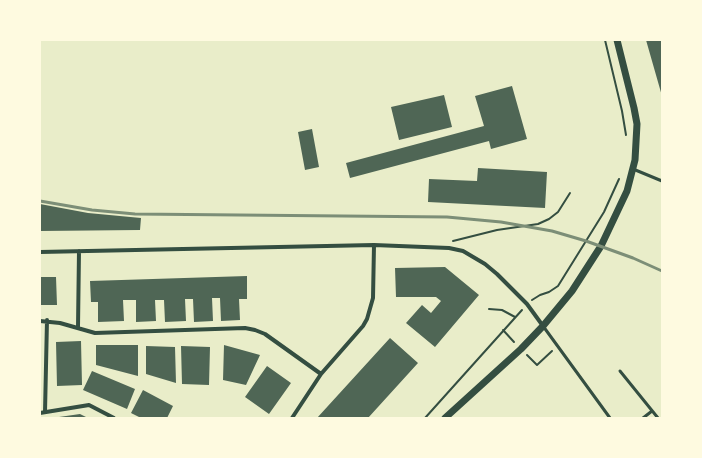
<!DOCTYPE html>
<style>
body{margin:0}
#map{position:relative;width:702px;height:458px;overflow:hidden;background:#e9edc9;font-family:Manrope,sans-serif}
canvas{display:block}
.frame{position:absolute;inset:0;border:41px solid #fefae0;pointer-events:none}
</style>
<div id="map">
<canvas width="702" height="458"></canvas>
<div class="frame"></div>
</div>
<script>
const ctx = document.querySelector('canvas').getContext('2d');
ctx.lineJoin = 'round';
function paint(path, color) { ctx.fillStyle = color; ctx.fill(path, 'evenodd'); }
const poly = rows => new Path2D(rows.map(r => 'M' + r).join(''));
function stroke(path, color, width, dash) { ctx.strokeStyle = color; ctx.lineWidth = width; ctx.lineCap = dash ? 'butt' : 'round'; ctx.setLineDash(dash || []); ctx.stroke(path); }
const building = poly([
 [646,40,662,40,662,96],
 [512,86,527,139,491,149,489,141,350,178,346,163,484,126,475,96],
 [444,95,452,127,399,140,391,107],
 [312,129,319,167,305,170,298,132],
 [478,168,547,172,545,208,428,202,429,179,477,181],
 [40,204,88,213,141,218,140,230,40,231],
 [445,267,479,295,435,347,406,323,422,305,431,313,441,301,436,297,396,297,395,268],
 [247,276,247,299,239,299,240,320,221,321,220,298,212,298,213,321,194,322,193,299,185,299,186,321,165,322,164,300,155,300,156,321,136,322,136,300,123,300,124,321,98,322,98,302,91,302,90,281],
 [40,277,56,277,57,305,40,305],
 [390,338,418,363,368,418,317,418],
 [81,341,82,385,57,386,56,342],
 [96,345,138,345,138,376,96,365],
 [224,345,260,355,246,385,223,380],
 [146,346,175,347,176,383,146,374],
 [181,346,210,347,209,385,182,384],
 [267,366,291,383,269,414,245,397],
 [92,371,135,389,127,409,83,390],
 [143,390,173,406,167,418,141,418,131,413],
 [80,414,88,418,59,418,59,417]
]);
const path = poly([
 [605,40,622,111,626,135],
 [453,241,497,230,538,224,549,219,558,212,570,193],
 [532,300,540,295,549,292,558,286,604,212,619,179],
 [489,309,502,310,515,317],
 [503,330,514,342],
 [527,355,537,365,552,351],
 [425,418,522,310]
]);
const service = poly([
 [633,169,662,181],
 [543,326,610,418],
 [620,371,658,418],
 [643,418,652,411]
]);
const minor = poly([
 [40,252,374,245,449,248,463,251,485,264,497,274,527,304,543,326],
 [40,321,60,323,95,333,245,328,255,330,265,334,321,374],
 [78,327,79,251],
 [45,412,47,320],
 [40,413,89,405,114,418],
 [292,418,321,374,363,326,367,319,373,298,374,245]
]);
const tertiary = poly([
 [445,418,521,349,543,326,572,291,601,246,627,191,635,160,637,124,634,108,617,40]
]);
const rail = poly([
 [40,201,92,210,135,214,447,217,501,222,552,231,586,241,633,258,662,271]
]);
paint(building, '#4f6655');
stroke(path, '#344e41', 2);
stroke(service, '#344e41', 3);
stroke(minor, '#344e41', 4);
stroke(tertiary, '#344e41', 7);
stroke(rail, '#7c8e77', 3);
</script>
